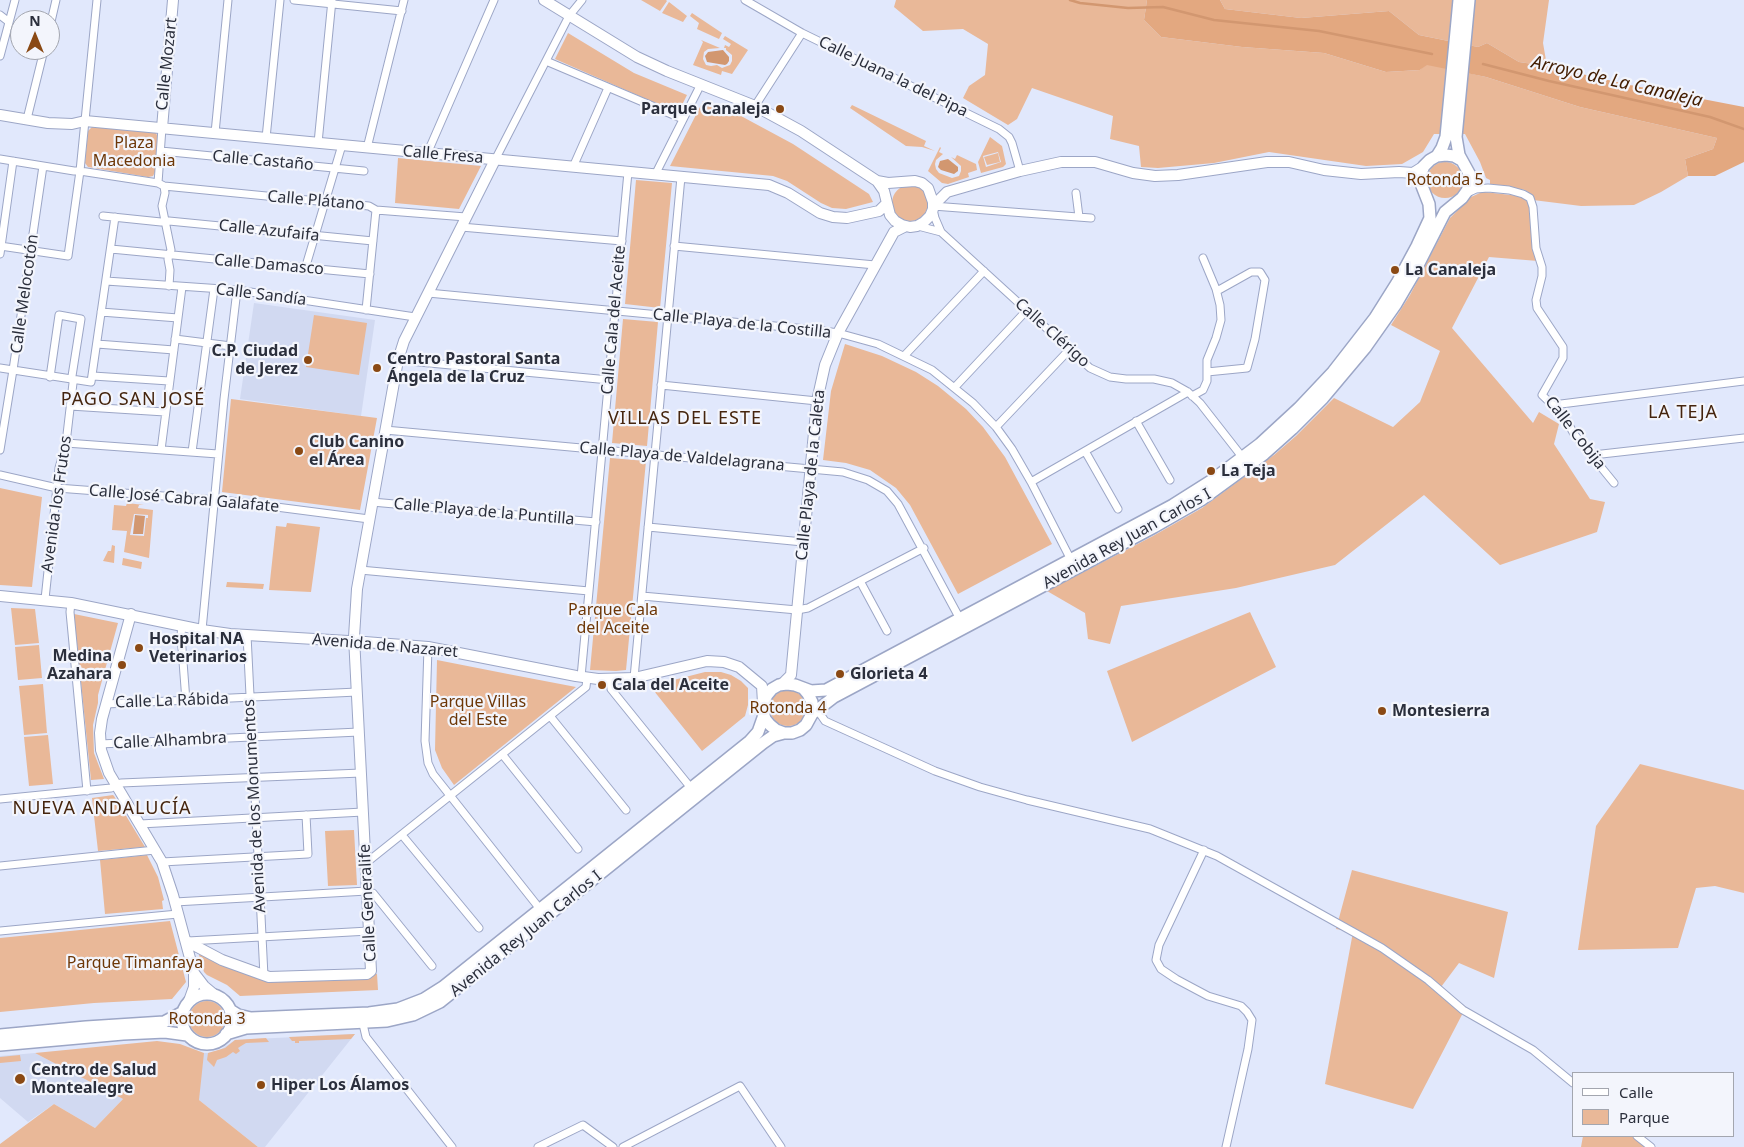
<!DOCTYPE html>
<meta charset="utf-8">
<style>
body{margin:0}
#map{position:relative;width:1744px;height:1147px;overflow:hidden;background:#e1e8fc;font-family:"Noto Sans",sans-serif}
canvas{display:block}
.legend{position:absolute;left:1572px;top:1072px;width:162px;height:65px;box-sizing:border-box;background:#f3f5fc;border:1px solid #a3a6af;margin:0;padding:6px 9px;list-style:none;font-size:15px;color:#2b2f3c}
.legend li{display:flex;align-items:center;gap:10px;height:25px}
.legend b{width:25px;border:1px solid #a3a6af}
.north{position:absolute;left:10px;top:10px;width:50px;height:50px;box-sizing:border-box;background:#f3f5fc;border:1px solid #a3a6af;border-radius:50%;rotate:0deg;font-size:14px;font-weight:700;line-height:20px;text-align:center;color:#2b2f3c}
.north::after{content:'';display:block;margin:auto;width:18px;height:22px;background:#8a4914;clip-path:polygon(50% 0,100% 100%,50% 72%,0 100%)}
</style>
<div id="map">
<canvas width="1744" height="1147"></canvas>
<ul class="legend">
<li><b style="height:6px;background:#fff"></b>Calle</li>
<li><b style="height:14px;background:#e9b898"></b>Parque</li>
</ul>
<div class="north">N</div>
</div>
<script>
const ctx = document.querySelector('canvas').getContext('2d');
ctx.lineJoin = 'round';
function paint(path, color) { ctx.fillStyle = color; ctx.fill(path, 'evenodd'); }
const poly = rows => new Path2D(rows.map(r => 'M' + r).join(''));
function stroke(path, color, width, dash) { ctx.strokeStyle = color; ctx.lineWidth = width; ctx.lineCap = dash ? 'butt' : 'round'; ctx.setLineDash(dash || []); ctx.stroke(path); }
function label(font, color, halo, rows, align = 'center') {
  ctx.font = font + ' "Noto Sans",sans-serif'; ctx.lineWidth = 4.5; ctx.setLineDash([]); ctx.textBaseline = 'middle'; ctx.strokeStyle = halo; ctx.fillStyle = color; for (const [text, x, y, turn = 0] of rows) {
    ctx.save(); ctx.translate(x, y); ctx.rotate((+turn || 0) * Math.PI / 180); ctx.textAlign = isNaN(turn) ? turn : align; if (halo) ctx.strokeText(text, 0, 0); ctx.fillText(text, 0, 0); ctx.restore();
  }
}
const built = poly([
 [254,303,375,320,361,416,240,399],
 [355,1034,265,1147,258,1147,199,1100,200,1053,208,1053,220,1050,235,1040],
 [35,1053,123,1099,95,1128,54,1104,28,1122,0,1098,0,1056]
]);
const green = poly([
 [641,0,666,0,667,1,660,11],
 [896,0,1147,0,1144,20,1161,37,1242,47,1324,53,1386,72,1420,70,1427,64,1486,77,1580,107,1717,138,1713,149,1685,159,1688,176,1661,192,1634,205,1581,206,1533,200,1532,195,1525,190,1490,184,1490,180,1486,178,1480,162,1465,134,1434,134,1423,152,1402,164,1366,166,1269,152,1214,163,1158,168,1141,167,1139,146,1110,139,1113,116,1032,88,1017,119,1008,125,963,98,969,86,985,75,988,44,963,29,923,31,894,7],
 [1220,0,1549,0,1543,43,1547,66,1519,62,1487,43,1478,47,1419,35,1389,11,1301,18,1225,9],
 [669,2,687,16,683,22,662,13],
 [692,13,722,33,719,39,697,29,699,23,690,16],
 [568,33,634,73,687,95,678,113,555,59],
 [725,36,748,50,732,74,722,71,721,75,693,65,703,42,701,40,720,48,708,49,704,52,703,59,706,65,711,66,717,65,722,68,730,65,732,61,732,55,726,50,726,48,724,48,725,45,729,47,731,44,723,39],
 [703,101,741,116,793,144,869,194,873,202,846,209,832,208,821,203,787,181,773,176,670,166],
 [852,105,926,141,924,146,935,151,922,147,906,146,850,108],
 [92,127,156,133,158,138,155,172,153,176,148,177,88,167,85,163,88,131],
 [990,137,1002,146,1006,164,1003,167,981,173,978,162],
 [998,152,1001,162,986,167,983,156],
 [940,147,941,148,939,152,943,154,936,160,935,164,936,169,939,173,952,178,959,176,961,171,961,166,951,157,955,159,957,155,976,164,977,170,968,173,969,177,948,184,942,183,928,171],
 [998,153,1000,162,987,165,984,157],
 [398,158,481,166,459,209,395,203],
 '1427 180a18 18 0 1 1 36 0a18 18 0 1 1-36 0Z',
 [636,180,672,183,660,308,625,304],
 '892 203a18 18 0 1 1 36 0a18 18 0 1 1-36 0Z',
 [1484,192,1520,196,1528,201,1530,206,1538,261,1489,257,1452,328,1533,423,1539,412,1559,424,1554,444,1590,499,1605,502,1597,532,1500,565,1424,495,1335,565,1236,588,1121,606,1110,644,1088,639,1085,613,1047,591,1153,536,1202,508,1274,455,1296,436,1334,398,1393,427,1420,402,1440,351,1391,325,1410,295,1450,218,1471,197,1480,193],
 [314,315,367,323,359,375,306,367],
 [623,319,658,322,647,446,612,443],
 [845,344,882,356,916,372,938,386,966,409,983,427,1005,457,1052,544,958,594,910,505,896,488,870,470,846,463,823,460,831,391],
 [231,399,377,418,360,510,222,492],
 [610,458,646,461,626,670,616,671,590,670],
 [0,488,42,497,32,587,0,585],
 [127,503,144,505,139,505,138,508,153,510,149,558,124,552,127,531,112,530,114,505,126,506],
 [134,514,148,515,148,518,146,518,144,536,130,535],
 [287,523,320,527,311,592,269,590,276,526,286,527],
 [112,545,115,546,114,563,103,561,108,551,111,551],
 [123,558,142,562,141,569,122,565],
 [227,582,264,584,263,589,226,587],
 [11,608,35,609,39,643,15,645],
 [1250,612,1276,667,1132,742,1107,671],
 [74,614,118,623,98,695,98,703,93,725,94,753,104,779,91,780],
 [39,645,42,678,18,680,15,647],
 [437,660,508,674,576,687,454,785,442,768,435,750],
 [705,672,721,672,731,675,741,681,748,688,748,705,745,716,702,751,650,686],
 [43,684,47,733,24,735,19,686],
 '770 708a18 18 0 1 1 36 0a18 18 0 1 1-36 0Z',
 [48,735,53,784,29,786,24,737],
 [1640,764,1744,790,1744,893,1715,886,1696,888,1678,948,1578,950,1596,826],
 [113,795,114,796,145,847,98,851,92,798],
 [354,830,357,885,328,886,325,831],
 [147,855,158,877,164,900,162,901,163,909,105,914,100,860],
 [1352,870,1508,912,1494,978,1459,963,1441,987,1466,1007,1413,1109,1325,1084,1353,932,1336,929],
 [170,921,186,982,172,999,94,1003,0,1012,0,938],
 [201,953,264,980,377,974,378,990,240,996,227,985,207,975,204,972,199,955],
 '189 1019a18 18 0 1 1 36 0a18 18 0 1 1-36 0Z',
 [355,1034,351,1039,299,1041,299,1043,295,1043,295,1041,292,1041,289,1037],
 [266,1038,269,1042,246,1043,241,1046,238,1048,240,1051,236,1054,233,1052,226,1057,217,1060,214,1067,207,1060,208,1053,225,1048,235,1040],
 [157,1041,180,1044,204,1053,199,1100,258,1147,0,1147,0,1144,54,1104,95,1128,123,1099,35,1053],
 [20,1055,21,1061,0,1063,0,1057],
 [1583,1136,1639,1136,1653,1147,1581,1147]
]);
const forest = poly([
 [1147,0,1220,0,1225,9,1301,18,1389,11,1419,35,1478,47,1487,43,1519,62,1547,66,1630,85,1744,107,1744,162,1715,176,1688,176,1685,159,1713,149,1717,138,1580,107,1486,77,1427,65,1420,70,1386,72,1324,53,1242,47,1161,37,1144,20]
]);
const water = poly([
 [723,50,729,57,729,61,727,64,725,65,707,62,705,56,708,52],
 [948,159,958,167,958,171,954,174,941,170,938,167,940,161],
 [135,515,145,516,143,534,133,534]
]);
const stream = poly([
 [1070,0,1080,3,1128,8,1163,7,1214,20,1319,31,1432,54],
 [1483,64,1549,81,1710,117,1744,129]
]);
const street = poly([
 [294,0,402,11],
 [745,0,802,33,999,129,1009,137,1012,143,1020,171],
 [0,15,9,22],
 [50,26,56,0],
 [0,56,15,0],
 [546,61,683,119],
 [755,106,802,33],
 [27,119,44,50],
 [215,133,228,0],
 [266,138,280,0],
 [318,143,332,0],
 [367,148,404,0],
 [161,151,364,171],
 [427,154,494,0],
 [0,159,74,171,80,171,97,0],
 [495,160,569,16,582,0],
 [573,167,608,88],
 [655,175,701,84],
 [158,183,162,128],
 [164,186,369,206,376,210,466,217],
 [1076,193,1079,217],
 [1465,194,1476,189,1488,188,1509,190,1523,194,1530,198,1533,207,1536,248,1542,267,1542,276,1536,300,1537,308,1563,347,1563,358,1542,395,1564,416,1574,434,1614,483],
 [933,206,1091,218],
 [933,209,935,218,941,232,1090,368,1110,377,1126,379,1154,379,1172,383,1188,392,1200,403,1243,458],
 [103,216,161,222,169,221,373,241],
 [918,226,941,232],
 [461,227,622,241],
 [0,246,68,256,80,171,158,183,164,186,165,193,162,206,171,250,168,259,170,270,169,286],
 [674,246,875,265],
 [111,249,370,274],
 [0,254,13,161],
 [305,269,342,145],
 [106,281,237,290,415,317],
 [428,293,817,330,838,333,878,344,932,370,973,403,996,427,1012,449,1031,482,1071,560],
 [366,310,376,210],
 [101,312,178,318],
 [175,339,231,346],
 [97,344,174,350],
 [904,356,984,271],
 [398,360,609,380],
 [0,368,91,382,115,217],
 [1207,372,1247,368,1255,339,1265,280,1260,272,1251,272,1217,291],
 [93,376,169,381],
 [661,385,817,401],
 [955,387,1027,310],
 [1192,396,1203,390,1207,381,1207,360,1216,338,1221,320,1220,305,1216,289,1203,258],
 [1553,405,1744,381],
 [70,406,165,412],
 [1136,421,1170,480],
 [996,427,1069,350],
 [385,430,843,472,868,480,887,491,898,504,960,619],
 [66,443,218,454],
 [0,450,13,370,43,166],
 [161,450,182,287],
 [1085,451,1118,509],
 [192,452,214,289],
 [1593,455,1744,438],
 [0,475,57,488,230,501,369,519],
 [1031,482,1188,392],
 [372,502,596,522],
 [648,527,803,542],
 [360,570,589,591],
 [860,581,887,631],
 [642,596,797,610,808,608,924,548],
 [45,599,59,468,66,443,73,383,72,376,81,319,59,315,50,377],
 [71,603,70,612,87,791],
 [182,626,181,635,186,701],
 [202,630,224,399,237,290],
 [247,635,264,976],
 [428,647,425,741,428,763,433,774,540,909],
 [581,677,628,172],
 [634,678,681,177],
 [610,679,611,689,691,788],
 [106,704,357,692],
 [816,708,825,721,935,771,980,787,1027,800,1150,829,1217,856,1382,948,1428,980,1463,1010,1533,1050,1573,1083],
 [550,716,626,810],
 [100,744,359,732],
 [502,754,578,849],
 [0,799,111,788,121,783,361,773],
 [140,824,363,812],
 [402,835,479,928],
 [1204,850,1159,945,1156,960,1161,969,1176,979,1208,996,1241,1006,1247,1012,1252,1020,1248,1049,1226,1147],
 [162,862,308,854,306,815],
 [366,863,586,687,587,678],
 [0,866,155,850],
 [367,893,373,893,432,966],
 [175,902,367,891],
 [0,931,178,914],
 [188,941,369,931],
 [363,1024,366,1037,452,1147],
 [1637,1136,1651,1147],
 [538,1147,583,1125,613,1147],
 [623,1147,740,1086,781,1147]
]);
const secondary = poly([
 [544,0,637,57,667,71,755,106,801,131,877,181,884,191,890,215,895,221,902,225,910,227,917,226,924,222,930,216,933,209,933,202,928,188,922,183,915,181,888,183,877,181],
 [0,115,48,123,72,124,85,121,769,185,788,193,820,213,833,217,847,218,879,211,887,203],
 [162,128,173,0],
 [933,206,947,192,1020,171,1061,162,1095,162,1133,173,1155,176,1178,175,1267,162,1289,162,1324,170,1361,174,1399,172,1413,173,1424,166],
 [0,596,71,603,202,630,230,634,365,642,428,647,576,676,598,679,634,678,707,661,724,662,739,667,762,686,763,703],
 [131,614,102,719,100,733,101,750,109,773,162,862,173,895,194,973,204,986,216,996],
 [781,685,791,675,817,401,825,365,838,333,894,232,906,226],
 [186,941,222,960,269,977,367,974,371,971,354,637,357,589,398,360,404,341,495,160],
 [189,1001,194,987,194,973]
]);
const primary = poly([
 [1437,156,1442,148,1446,137,1459,0],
 [812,714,834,697,1154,527,1201,500,1264,454,1292,429,1323,398,1365,348,1396,304,1413,275,1445,212,1462,198,1467,191,1470,183,1470,175,1459,155,1456,137,1469,0],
 [784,733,776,730,770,725,765,719,763,711,763,703,767,695,772,689,779,685,787,684,795,685,811,691,826,690,1173,505,1211,481,1260,444,1299,408,1333,372,1375,318,1397,283,1417,246,1430,218,1429,204,1420,181,1421,173,1424,166,1430,160,1437,156,1446,155,1454,156,1461,160],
 '182 1019a25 25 0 1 1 50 0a25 25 0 1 1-50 0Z',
 [230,1010,238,1015,251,1018,369,1013,398,1009,424,999,443,987,750,741,758,732,764,715],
 [226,1034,246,1028,387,1021,413,1015,440,1002,763,743,773,736,784,733,792,733,800,730,806,725,812,714,812,702,808,694,803,688],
 [0,1035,86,1027,164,1022,183,1012],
 [0,1045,123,1034,165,1032,187,1035]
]);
const markers = [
 [780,109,5,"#8a4914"],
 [1395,270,5,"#8a4914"],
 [308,360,5,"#8a4914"],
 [377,368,5,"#8a4914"],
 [299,451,5,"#8a4914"],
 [1211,471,5,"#8a4914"],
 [139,648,5,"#8a4914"],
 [122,665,5,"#8a4914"],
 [840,674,5,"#8a4914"],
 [602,685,5,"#8a4914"],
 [1382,711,5,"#8a4914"],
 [20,1079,6,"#8a4914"],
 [261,1085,5,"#8a4914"]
];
const streetNames = [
 ["Calle Mozart",167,64,-84],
 ["Calle Juana la del Pipa",893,77,26],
 ["Calle Fresa",443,155,5],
 ["Calle Castaño",263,161,5],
 ["Calle Plátano",316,201,5],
 ["Calle Azufaifa",269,231,6],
 ["Calle Damasco",269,265,5],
 ["Calle Melocotón",25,294,-82],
 ["Calle Sandía",261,295,7],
 ["Calle Cala del Aceite",614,320,-85],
 ["Calle Playa de la Costilla",742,324,6],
 ["Calle Clérigo",1052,333,42],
 ["Calle Cobija",1575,433,52],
 ["Calle Playa de Valdelagrana",682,457,5],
 ["Calle Playa de la Caleta",811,475,-84],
 ["Calle José Cabral Galafate",184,499,5],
 ["Avenida los Frutos",57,504,-82],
 ["Calle Playa de la Puntilla",484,512,5],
 ["Avenida Rey Juan Carlos I",1127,539,-29],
 ["Avenida de Nazaret",385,646,5],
 ["Calle La Rábida",172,701,-2],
 ["Calle Alhambra",170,741,-3],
 ["Avenida de los Monumentos",255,806,-93],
 ["Calle Generalife",368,903,-93],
 ["Avenida Rey Juan Carlos I",526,934,-39]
];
const poiNames = [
 ["Parque Canaleja",770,109,"right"],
 ["La Canaleja",1405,270],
 ["C.P. Ciudad",298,351,"right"],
 ["de Jerez",298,369,"right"],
 ["Centro Pastoral Santa",387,359],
 ["Ángela de la Cruz",387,377],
 ["Club Canino",309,442],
 ["el Área",309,460],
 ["La Teja",1221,471],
 ["Hospital NA",149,639],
 ["Veterinarios",149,657],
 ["Medina",112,656,"right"],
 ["Azahara",112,674,"right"],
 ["Glorieta 4",850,674],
 ["Cala del Aceite",612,685],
 ["Montesierra",1392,711],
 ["Centro de Salud",31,1070],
 ["Montealegre",31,1088],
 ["Hiper Los Álamos",271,1085]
];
const parkNames = [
 ["Plaza",134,143],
 ["Macedonia",134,161],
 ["Rotonda 5",1445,180],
 ["Parque Cala",613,610],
 ["del Aceite",613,628],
 ["Parque Villas",478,702],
 ["del Este",478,720],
 ["Rotonda 4",788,708],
 ["Parque Timanfaya",135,963],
 ["Rotonda 3",207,1019]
];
const waterNames = [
 ["Arroyo de La Canaleja",1617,82,13]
];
const neighbourhoodNames = [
 ["PAGO SAN JOSÉ",133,400],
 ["LA TEJA",1683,413],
 ["VILLAS DEL ESTE",685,419],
 ["NUEVA ANDALUCÍA",102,809]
];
paint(built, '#d1d9f1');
paint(green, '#e9b898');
paint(forest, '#e3a880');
paint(water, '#d29770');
stroke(stream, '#d29770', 2.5);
stroke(street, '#9ca6c6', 9);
stroke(secondary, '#9ca6c6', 12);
stroke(primary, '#9ca6c6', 14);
stroke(street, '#fff', 7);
stroke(secondary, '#fff', 10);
stroke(primary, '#fff', 11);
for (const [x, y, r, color] of markers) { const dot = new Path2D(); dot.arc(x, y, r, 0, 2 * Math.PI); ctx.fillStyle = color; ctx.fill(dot); stroke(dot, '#f3f5fc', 2); }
label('16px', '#2b2f3c', '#f3f5fc', streetNames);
label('bold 16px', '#2b2f3c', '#f3f5fc', poiNames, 'left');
label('16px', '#6d3707', '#f3f5fc', parkNames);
label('italic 18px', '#431d00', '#f3f5fc', waterNames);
ctx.letterSpacing = '1px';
label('18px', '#45250e', '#f3f5fc', neighbourhoodNames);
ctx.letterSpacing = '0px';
</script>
